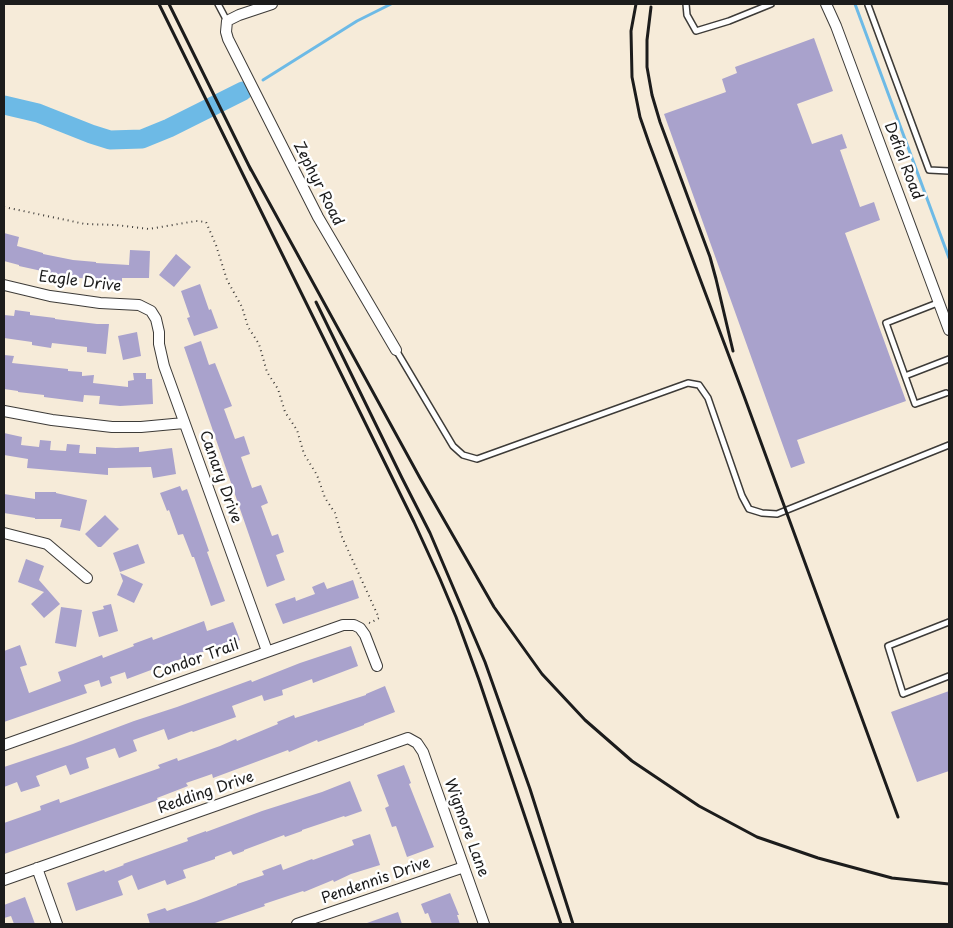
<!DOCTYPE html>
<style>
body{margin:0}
#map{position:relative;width:953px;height:928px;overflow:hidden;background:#f6ebd9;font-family:"Playpen Sans",sans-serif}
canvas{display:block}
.frame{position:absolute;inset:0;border:5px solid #1c1c1c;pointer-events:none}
</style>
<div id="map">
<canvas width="953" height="928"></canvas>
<div class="frame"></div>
</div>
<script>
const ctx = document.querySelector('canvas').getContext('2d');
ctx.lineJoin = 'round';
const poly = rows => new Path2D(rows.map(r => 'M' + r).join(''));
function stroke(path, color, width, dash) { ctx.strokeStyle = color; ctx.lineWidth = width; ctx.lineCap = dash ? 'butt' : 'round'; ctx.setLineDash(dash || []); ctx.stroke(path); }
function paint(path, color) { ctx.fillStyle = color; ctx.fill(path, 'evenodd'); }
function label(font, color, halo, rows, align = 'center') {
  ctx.font = font + ' "Playpen Sans",sans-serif'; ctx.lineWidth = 5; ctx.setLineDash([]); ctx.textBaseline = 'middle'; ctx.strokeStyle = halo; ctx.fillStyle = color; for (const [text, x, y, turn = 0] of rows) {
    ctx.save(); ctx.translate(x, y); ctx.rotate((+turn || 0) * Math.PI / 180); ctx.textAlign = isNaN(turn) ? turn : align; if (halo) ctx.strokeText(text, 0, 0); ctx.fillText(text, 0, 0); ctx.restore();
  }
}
const stream = poly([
 [855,4,949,258],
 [263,80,357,21,391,4]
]);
const river = poly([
 [4,105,38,113,91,134,110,140,142,139,169,128,243,91]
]);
const building = poly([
 [814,38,833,91,797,104,812,144,842,134,847,148,840,150,860,207,874,202,880,220,845,233,906,401,797,440,805,463,791,468,664,114,726,92,722,79,737,73,735,67],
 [4,233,19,237,17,246,43,253,43,254,73,260,96,262,96,263,129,265,130,250,150,251,149,278,122,278,122,282,102,281,102,280,69,277,19,266,19,265,4,261],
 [176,254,191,267,174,287,159,275],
 [200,284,209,310,211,309,218,328,194,336,187,318,190,317,181,291],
 [15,310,30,312,30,315,55,318,55,319,97,324,109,324,106,354,87,352,87,347,52,343,51,348,32,345,32,342,4,338,4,315,14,316],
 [137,332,141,356,123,360,118,336],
 [201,341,209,365,215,363,232,406,224,409,235,439,244,436,250,454,241,457,252,488,261,485,268,503,261,506,272,536,278,534,284,552,276,555,285,580,267,587,184,347],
 [4,355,14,356,12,363,68,369,68,371,82,372,82,376,94,375,93,383,128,387,128,381,134,380,133,373,146,373,146,379,152,379,153,404,120,406,99,404,100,396,84,395,83,402,44,397,44,395,18,392,18,391,4,389],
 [4,433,22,437,21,445,39,447,40,440,51,441,50,450,66,451,67,444,80,445,79,453,96,454,96,447,116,448,139,447,139,452,172,448,176,474,153,478,151,467,108,468,108,475,27,468,28,459,4,455],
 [180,486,182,491,187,489,209,551,207,552,225,601,211,606,194,557,192,557,183,534,178,535,169,510,167,511,160,493],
 [35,492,56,492,56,493,87,500,80,531,60,527,62,519,35,519,35,518,4,513,4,494,35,499],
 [105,515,119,529,101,547,98,547,85,534],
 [138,544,145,563,120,572,113,553],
 [26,559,44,566,39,580,60,604,44,618,31,604,44,592,18,582],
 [120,573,143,584,134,603,117,595,123,581],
 [353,580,359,598,283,624,275,604,295,597,296,601,315,594,312,587,324,582,327,589],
 [111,604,118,631,99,637,92,612,104,609,103,606],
 [61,607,82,610,76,647,55,643],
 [204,621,207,631,233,622,240,640,175,661,127,679,125,672,110,677,112,683,101,687,99,680,84,685,87,693,4,722,4,651,20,645,27,665,20,667,29,693,61,681,58,672,102,655,103,658,134,646,133,644,152,637,153,640],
 [351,646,358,666,313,683,312,679,282,690,283,695,264,701,262,695,232,706,236,717,193,732,192,731,168,740,164,729,133,740,137,751,119,758,115,748,86,758,89,768,70,775,66,765,36,776,40,786,21,792,17,782,4,787,4,767,73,744,134,721,177,707,251,680,252,682,300,663],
 [385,686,395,712,364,724,364,725,318,742,317,740,289,752,288,750,213,778,212,774,186,783,188,786,157,798,158,800,4,854,4,823,41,810,40,806,59,799,60,803,160,768,158,765,177,758,178,761,220,746,236,739,237,741,278,724,277,722,294,715,295,718,366,695,366,694],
 [949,691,949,771,917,782,891,712],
 [404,765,411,783,409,784,434,847,407,857,396,826,392,827,385,808,389,806,377,775],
 [350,781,362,811,345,817,344,816,302,830,302,831,285,837,284,835,244,850,244,851,233,855,231,851,215,857,215,859,183,870,186,878,167,885,165,880,138,890,132,875,118,881,123,895,76,911,67,883,104,870,105,872,124,865,123,864,188,841,187,838,206,831,206,832,262,811,322,792],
 [370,834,380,865,351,874,334,882,333,880,304,892,303,891,264,904,265,906,212,924,150,924,147,914,165,908,167,911,196,901,237,885,237,884,264,875,262,871,281,864,283,870,312,859,313,860,354,845,352,840],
 [450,893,459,915,457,915,460,924,432,924,428,913,425,914,421,904],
 [25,897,35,924,14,924,11,916,4,918,4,905],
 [398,912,402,924,367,924,367,923]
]);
const path = poly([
 [4,207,85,224,116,225,149,229,196,221,206,222,216,245,227,280,242,307,248,327,259,344,267,372,278,389,285,412,297,430,304,454,317,475,325,498,335,513,342,537,379,618,370,623,368,622]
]);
const lane = poly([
 [218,4,227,21],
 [686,4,687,15,696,31,729,21,771,4],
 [868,4,868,5,929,170,949,171],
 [396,350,453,446,463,455,477,459,688,383,699,385,708,398,742,496,749,509,762,513,777,514,949,445],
 [905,376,886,323,940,302],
 [946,393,915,404,905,376,949,359],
 [949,622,888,646,903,694,949,676]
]);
const street = poly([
 [272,4,239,15,227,21,226,32,228,39,318,217,396,350],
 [826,4,836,26,949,330],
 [4,285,50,296,79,300,100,303,139,305,151,311,156,319,159,332,159,344,164,366,267,651],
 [4,411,52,420,112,427,141,427,184,423],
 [4,533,47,544,87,578],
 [4,745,343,625,354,625,360,628,365,635,377,666],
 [37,868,57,924],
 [4,880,408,738,417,743,423,752,484,924],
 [297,924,464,867]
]);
const rail = poly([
 [159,4,414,522,440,579,456,617,479,680,561,924],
 [169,4,251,170],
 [636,4,631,31,632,77,640,117,649,143,744,396,898,817],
 [651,7,647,40,647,67,652,95,660,122,710,257,716,279,733,351],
 [248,164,420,478,494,607,542,674,585,720,632,761,699,806,757,837,818,858,892,878,949,884],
 [316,302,402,478,430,533,485,662,530,789,573,924]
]);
const streetNames = [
 ["Defiel Road",903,161,69],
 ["Zephyr Road",318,184,63],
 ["Eagle Drive",80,282,7],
 ["Canary Drive",220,477,70],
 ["Condor Trail",196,660,-20],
 ["Redding Drive",206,793,-19],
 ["Wigmore Lane",466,828,70],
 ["Pendennis Drive",376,881,-19]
];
stroke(stream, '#6dbae6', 3);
stroke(river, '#6dbae6', 19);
paint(building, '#a9a2cc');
stroke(lane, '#3d3b38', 8);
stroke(street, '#3d3b38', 12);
stroke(path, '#3d3b38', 2, [1, 4]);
stroke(lane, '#fff', 5);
stroke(street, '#fff', 10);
stroke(rail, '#1c1c1c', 3);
label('15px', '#1c1c1c', '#fff', streetNames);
</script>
